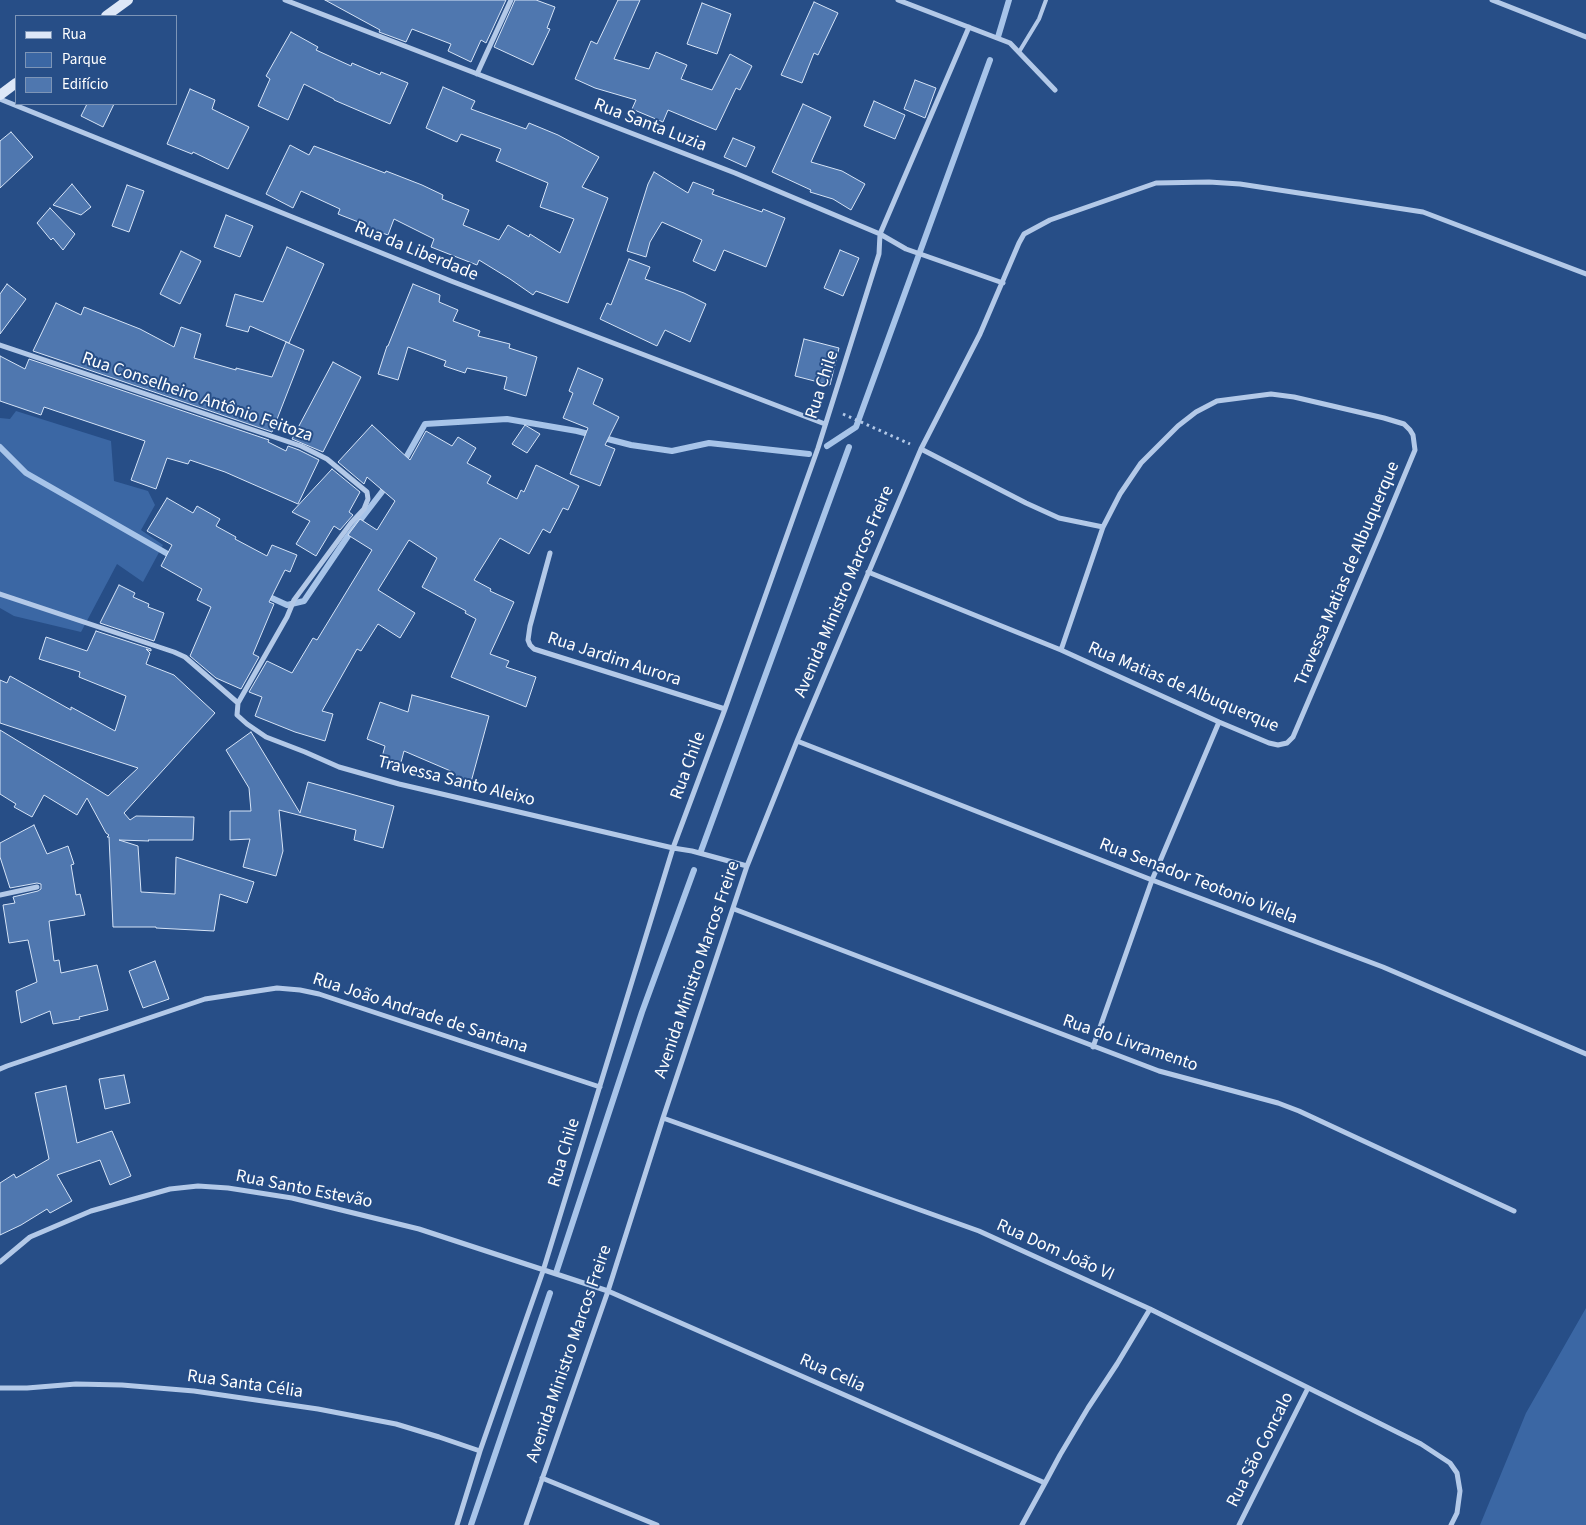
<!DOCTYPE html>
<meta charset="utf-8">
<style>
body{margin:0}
#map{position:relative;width:1586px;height:1525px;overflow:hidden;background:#274e87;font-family:"Source Sans 3",sans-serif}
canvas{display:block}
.legend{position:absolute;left:15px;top:15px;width:162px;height:90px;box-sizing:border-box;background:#274e87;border:1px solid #7d95b7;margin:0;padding:6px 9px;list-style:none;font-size:15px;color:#fff}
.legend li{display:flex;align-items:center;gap:10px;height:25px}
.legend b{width:25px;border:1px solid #7d95b7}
</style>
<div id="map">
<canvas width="1586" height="1525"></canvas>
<ul class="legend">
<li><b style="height:6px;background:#dde7f7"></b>Rua</li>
<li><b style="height:14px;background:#3b67a4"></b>Parque</li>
<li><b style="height:14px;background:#4f77af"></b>Edifício</li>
</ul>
</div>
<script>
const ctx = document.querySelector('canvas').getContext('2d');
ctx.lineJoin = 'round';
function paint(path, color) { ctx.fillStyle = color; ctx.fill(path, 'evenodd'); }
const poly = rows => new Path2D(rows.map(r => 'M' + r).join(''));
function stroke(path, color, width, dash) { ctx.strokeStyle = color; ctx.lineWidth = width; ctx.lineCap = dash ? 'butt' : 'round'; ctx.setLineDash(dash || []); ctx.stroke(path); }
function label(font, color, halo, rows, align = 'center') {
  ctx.font = font + ' "Source Sans 3",sans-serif'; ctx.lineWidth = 4; ctx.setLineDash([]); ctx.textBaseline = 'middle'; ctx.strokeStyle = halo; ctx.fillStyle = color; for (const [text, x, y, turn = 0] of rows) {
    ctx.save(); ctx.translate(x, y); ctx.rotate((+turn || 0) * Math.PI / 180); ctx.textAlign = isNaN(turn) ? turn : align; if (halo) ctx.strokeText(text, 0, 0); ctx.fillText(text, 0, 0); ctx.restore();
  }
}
const green = poly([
 [16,411,111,441,114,481,148,491,155,505,141,530,163,545,143,582,117,564,81,632,14,616,0,608,0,418,10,419],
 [1586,1308,1586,1525,1480,1525,1526,1413]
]);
const stream = poly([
 [998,37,1009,0],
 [827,446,856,427,990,60],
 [0,447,26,473,173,557],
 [403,463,425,424,507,419,577,431,631,445,672,451,709,443,809,454],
 [263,594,287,605,304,601,348,536,388,484],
 [701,851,849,447],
 [556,1273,642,1012,694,870],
 [471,1525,550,1293]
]);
const building = poly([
 [325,0,506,0,486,43,481,40,471,62,448,51,451,44,412,29,406,42,379,32,380,30,325,0],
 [515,0,536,0,555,7,547,28,550,29,533,65,494,47,515,0],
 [618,0,640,0,614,59,649,69,656,52,687,65,681,79,712,90,730,54,752,66,740,90,736,88,716,130,668,110,663,122,632,109,636,100,595,88,575,79,591,41,597,44,618,0],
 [814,2,838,13,818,55,814,53,802,83,781,75,814,2],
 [702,3,731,14,717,54,687,44,702,3],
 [291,32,318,47,316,50,351,66,352,63,380,75,381,72,408,83,390,124,334,100,334,99,304,84,288,120,258,106,270,79,266,76,291,32],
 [915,80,936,88,925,118,904,109,915,80],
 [443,87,475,101,471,109,526,129,529,123,558,135,599,157,582,187,608,198,568,303,536,291,533,295,510,279,479,260,477,265,431,247,434,239,394,219,388,235,365,227,366,225,338,214,340,209,301,191,293,208,266,194,290,145,309,155,314,146,385,173,386,171,422,185,443,195,442,199,469,210,463,225,499,240,508,225,529,237,530,234,560,253,574,219,540,207,548,183,496,161,501,149,461,134,457,142,426,128,443,87],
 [190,89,215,100,212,109,249,127,228,169,193,152,192,154,167,144,190,89],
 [874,101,905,115,895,139,864,126,874,101],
 [87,104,114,104,103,127,81,116,87,104],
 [803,104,831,117,811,162,842,171,865,184,851,210,833,199,810,192,811,190,772,172,803,104],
 [11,132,33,157,0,188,0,141,11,132],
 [733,138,755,147,746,167,724,157,733,138],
 [654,172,688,193,693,182,714,190,712,194,762,212,763,209,785,218,766,267,724,250,715,271,693,261,702,240,662,222,650,242,646,257,627,251,648,184,654,172],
 [72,184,91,207,81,215,53,205,72,184],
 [127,185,144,191,129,232,112,226,127,185],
 [50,208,75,234,63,250,53,238,51,240,37,223,50,208],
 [226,215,253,226,240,257,214,247,226,215],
 [287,247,324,264,289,343,250,326,248,332,226,326,235,294,263,302,287,247],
 [840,250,859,258,843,296,824,288,840,250],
 [181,251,201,261,180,304,160,294,181,251],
 [629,259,650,267,645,279,684,293,706,304,690,342,665,330,657,346,600,319,607,303,611,305,629,259],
 [7,284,26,299,0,334,0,294,7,284],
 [413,284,440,295,439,302,458,310,453,321,480,331,478,336,510,344,509,348,537,357,526,396,504,389,507,377,467,368,465,373,444,366,446,361,408,347,398,380,378,374,387,346,388,346,413,284],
 [56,303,81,315,84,307,140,329,174,347,181,327,201,334,194,358,236,370,236,368,272,377,286,342,304,350,272,432,33,351,56,303],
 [804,339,839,348,830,385,795,376,804,339],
 [0,356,25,369,29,359,269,440,268,442,286,451,288,446,299,450,319,460,298,504,225,472,190,460,188,464,167,458,156,489,131,480,145,441,44,407,41,415,0,401,0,356],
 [333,362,361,377,323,452,292,439,333,362],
 [578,368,603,379,593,404,619,417,605,445,615,449,600,486,570,474,588,428,563,418,573,393,569,391,578,368],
 [372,425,410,460,426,431,452,446,458,437,476,448,467,463,491,476,487,483,517,499,521,490,524,492,536,465,579,486,568,510,563,508,550,533,543,529,529,554,500,538,474,580,491,589,490,591,514,602,490,654,509,661,506,667,536,677,526,707,451,677,476,619,465,613,466,611,422,587,437,558,409,540,378,590,415,613,400,638,378,624,361,651,357,649,322,711,333,714,325,741,295,732,255,716,262,697,249,692,267,661,292,673,313,638,317,640,372,550,348,535,360,519,377,530,395,501,367,477,364,484,338,462,372,425],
 [525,425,540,434,527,453,512,444,525,425],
 [332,469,360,492,349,512,353,515,340,530,334,526,316,556,296,544,310,521,292,512,332,469],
 [167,498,193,513,197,506,220,519,216,526,236,537,235,539,267,556,272,545,297,555,290,572,285,570,269,602,274,604,253,654,259,657,241,689,216,678,190,656,211,607,197,600,202,589,161,566,172,545,147,531,167,498],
 [119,585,135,593,133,597,149,604,148,607,164,613,154,641,100,623,119,585],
 [96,631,151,649,151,651,146,649,150,653,146,664,174,675,215,713,124,813,130,820,136,816,194,817,193,840,148,840,149,841,119,840,138,846,141,892,175,894,176,857,254,882,247,903,220,894,214,931,156,928,156,927,113,927,109,837,107,837,109,835,106,833,87,798,77,815,44,795,32,817,14,807,16,804,0,794,0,730,108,796,138,768,0,723,0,680,7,683,10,676,71,710,71,707,115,731,126,696,79,677,80,672,39,659,46,637,87,651,96,631],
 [412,695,489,716,471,782,452,776,453,772,404,751,400,766,381,761,385,746,367,739,380,702,408,712,412,695],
 [251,732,300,813,308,782,394,806,383,848,354,840,356,830,279,810,283,851,276,876,243,867,250,839,230,840,230,811,251,811,249,788,226,750,251,732],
 [34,825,47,854,68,846,74,864,71,865,76,895,80,894,85,915,49,921,54,961,59,960,61,973,97,965,108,1010,79,1017,80,1019,53,1024,50,1011,21,1023,16,991,37,982,28,940,9,943,3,905,15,903,13,897,38,891,41,889,41,884,37,883,10,888,0,857,0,843,34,825],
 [155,961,169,999,143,1008,129,971,155,961],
 [124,1075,130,1103,105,1109,99,1079,124,1075],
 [66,1086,77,1143,112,1131,131,1176,110,1185,100,1160,57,1175,72,1201,50,1213,47,1209,21,1225,0,1235,0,1183,14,1174,16,1178,49,1159,35,1093,66,1086]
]);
const path = poly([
 [843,414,910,444]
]);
const lane = poly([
 [1019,52,1039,19,1046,0]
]);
const street = poly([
 [285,0,735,173,880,234,906,249,1003,283],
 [898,0,1010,43,1055,90],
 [1492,0,1586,37],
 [477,74,511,0],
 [0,99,451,281,825,424],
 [0,345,301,446,327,459,367,492,368,499,364,509,351,523,294,600,287,617,238,703,237,715,247,724,266,737,305,752,339,767,399,784,673,848,692,851,747,866],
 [921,449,1026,503,1059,518,1103,527],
 [550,553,530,626,528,640,530,645,534,649,725,709],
 [868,572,1061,650,1219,722,1269,743,1278,745,1287,743,1293,737,1380,534,1415,450,1413,435,1410,430,1404,424,1384,418,1294,397,1271,394,1217,401,1196,412,1178,426,1141,463,1120,494,1103,527,1061,650],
 [0,594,174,652,185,657,238,703],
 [797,741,1152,880,1383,967,1586,1054],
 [0,895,37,887],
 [734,909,1159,1071,1278,1103,1299,1111,1514,1211],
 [1093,1047,1152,880,1219,722],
 [0,1069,7,1066,205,999,277,988,300,990,319,994,600,1087],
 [663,1118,979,1231,1150,1309,1421,1444,1450,1463,1457,1473,1460,1491,1457,1513,1451,1525],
 [0,1262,30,1237,91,1211,170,1189,198,1186,228,1188,292,1198,419,1229,608,1291,1045,1483,1022,1525],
 [0,1388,27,1388,76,1384,122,1385,194,1391,318,1409,396,1424,439,1437,480,1451],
 [542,1478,657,1525],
 [1045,1483,1060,1455,1088,1408,1117,1364,1150,1309],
 [457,1525,480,1451,543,1271,673,848,725,709,818,448,879,254,880,234,969,27],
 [526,1525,608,1291,663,1118,747,866,797,741,921,449,980,334,1019,243,1024,234,1050,220,1156,183,1209,182,1240,184,1423,212,1586,274],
 [1239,1525,1308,1388]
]);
const secondary = poly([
 [106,16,128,0],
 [0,95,16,83]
]);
const streetNames = [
 ["Rua Santa Luzia",650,126,21],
 ["Rua da Liberdade",416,252,22],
 ["Rua Chile",823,385,-72],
 ["Rua Conselheiro Antônio Feitoza",197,398,19],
 ["Travessa Matias de Albuquerque",1348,574,-67],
 ["Avenida Ministro Marcos Freire",845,592,-67],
 ["Rua Jardim Aurora",614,660,18],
 ["Rua Matias de Albuquerque",1183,688,23],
 ["Rua Chile",689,766,-70],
 ["Travessa Santo Aleixo",456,782,14],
 ["Rua Senador Teotonio Vilela",1198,882,21],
 ["Avenida Ministro Marcos Freire",698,970,-71],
 ["Rua João Andrade de Santana",420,1014,18],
 ["Rua do Livramento",1130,1044,19],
 ["Rua Chile",565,1153,-73],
 ["Rua Santo Estevão",304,1190,11],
 ["Rua Dom João VI",1055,1251,24],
 ["Avenida Ministro Marcos Freire",570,1354,-71],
 ["Rua Celia",832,1374,24],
 ["Rua Santa Célia",245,1385,8],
 ["Rua São Concalo",1261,1450,-63]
];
paint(green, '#3b67a4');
stroke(stream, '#a7c4e9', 6);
paint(building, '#4f77af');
stroke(building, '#d6e4f7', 1);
stroke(path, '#b3c9e8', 3, [2.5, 4]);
stroke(lane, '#b3c9e8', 4);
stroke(street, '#b3c9e8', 5);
stroke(secondary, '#dde7f7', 10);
label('18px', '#fff', '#274e87', streetNames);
</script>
